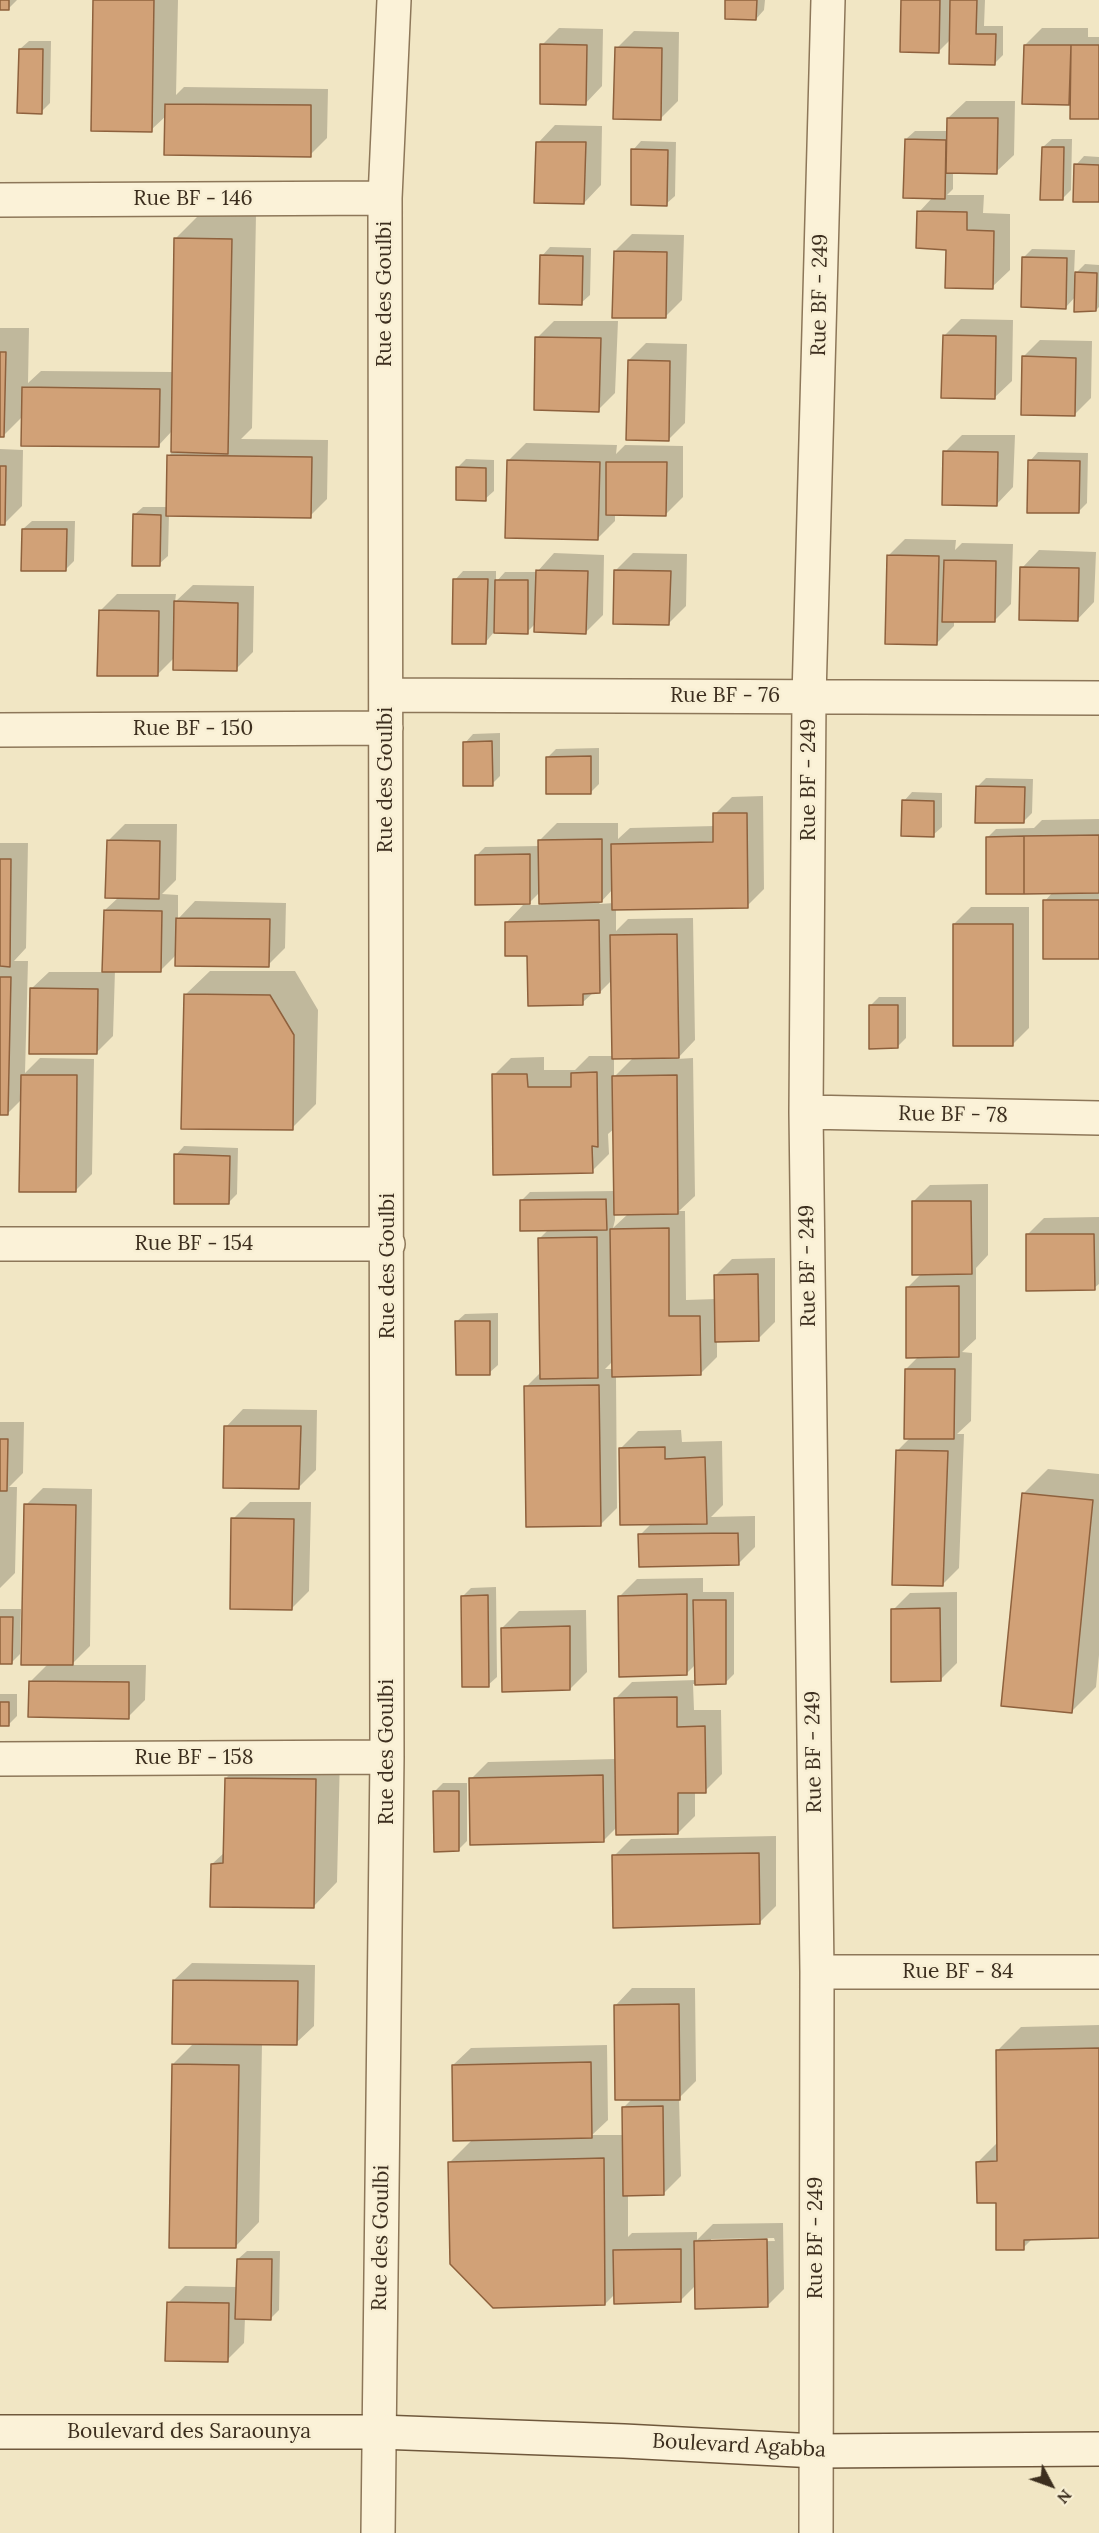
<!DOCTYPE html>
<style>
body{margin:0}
#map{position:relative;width:1099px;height:2533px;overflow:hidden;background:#f1e6c4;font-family:Lora,serif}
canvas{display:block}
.north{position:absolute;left:1021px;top:2455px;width:60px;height:60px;-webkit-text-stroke:4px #f8efd4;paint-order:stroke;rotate:131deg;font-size:16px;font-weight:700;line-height:24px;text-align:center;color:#3c2e1e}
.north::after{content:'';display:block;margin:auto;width:21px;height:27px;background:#3c2e1e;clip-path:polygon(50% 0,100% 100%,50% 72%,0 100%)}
</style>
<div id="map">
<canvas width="1099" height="2533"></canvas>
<div class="north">N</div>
</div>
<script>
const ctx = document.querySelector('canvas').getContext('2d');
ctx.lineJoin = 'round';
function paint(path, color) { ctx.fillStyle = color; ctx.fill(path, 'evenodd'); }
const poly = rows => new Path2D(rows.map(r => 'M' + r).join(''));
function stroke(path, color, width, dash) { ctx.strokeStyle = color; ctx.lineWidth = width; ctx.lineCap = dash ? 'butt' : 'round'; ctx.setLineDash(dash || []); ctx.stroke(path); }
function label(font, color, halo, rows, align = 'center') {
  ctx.font = font + ' Lora,serif'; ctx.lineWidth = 5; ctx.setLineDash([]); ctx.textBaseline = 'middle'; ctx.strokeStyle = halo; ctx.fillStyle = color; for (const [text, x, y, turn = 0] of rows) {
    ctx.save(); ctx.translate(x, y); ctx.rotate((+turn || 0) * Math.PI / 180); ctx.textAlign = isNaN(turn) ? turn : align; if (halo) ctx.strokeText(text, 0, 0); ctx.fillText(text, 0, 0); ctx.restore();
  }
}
const shadow = poly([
 [0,0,17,0,8,9,0,9],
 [95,0,178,0,176,95,184,87,328,89,327,138,310,155,167,115,151,130],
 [726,0,765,0,764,10,756,19],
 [902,0,985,0,984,26,1003,26,1003,55,995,63,951,39,938,52],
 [559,28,603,29,602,86,585,104,542,45],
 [1042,28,1088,28,1088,37,1099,37,1099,118,1072,100,1069,103,1025,45],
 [634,31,679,32,678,101,661,118,617,48],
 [29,41,51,41,50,103,41,112,20,49],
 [966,101,1015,101,1014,155,996,172,953,172,953,189,947,195,984,195,983,213,1010,214,1010,270,992,287,947,248,919,212,933,197,906,139,915,131,948,131,948,118],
 [555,125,602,126,601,185,584,203,538,143],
 [1052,139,1072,139,1071,190,1062,199,1043,147],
 [641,141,676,142,675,196,666,204,633,150],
 [1084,156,1099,157,1099,201,1076,165],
 [200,214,256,215,252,428,241,439,328,440,327,499,310,516,169,514,168,556,159,564,134,515,143,507,168,507,169,456,172,452,172,431,158,446,23,416,4,435,0,435,0,328,29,328,28,383,41,371,173,372,175,239],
 [632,234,684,235,682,300,665,317,615,251],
 [550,247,591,248,590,295,581,303,542,256],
 [1032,249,1075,250,1074,275,1085,264,1099,265,1099,307,1096,310,1076,296,1066,307,1023,258],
 [961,319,1013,320,1012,381,994,398,944,336],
 [554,321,618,321,615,393,598,410,537,338],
 [1040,340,1092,341,1091,398,1074,415,1023,357],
 [646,343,687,344,685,423,668,440,629,360],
 [962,435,1015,435,1013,487,996,505,945,452],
 [526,443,617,445,616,454,625,445,683,446,683,497,666,514,615,514,615,521,598,538,509,460],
 [0,449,23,450,22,506,5,523,0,523],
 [1038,452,1088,453,1087,503,1078,512,1030,461],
 [466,459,494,460,494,491,485,499,457,468],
 [32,521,75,521,74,561,65,570,23,529],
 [905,539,956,540,955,550,962,543,1013,544,1011,604,994,621,954,620,954,626,937,643,888,556],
 [1039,550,1096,552,1094,602,1077,620,1022,568],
 [554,553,604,555,603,615,586,632,536,623,527,632,494,632,485,643,455,580,463,571,496,571,496,582,505,572,537,572],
 [633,553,687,554,686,606,669,623,616,570],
 [193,585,254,586,253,652,236,669,175,657,157,675,100,611,117,594,176,594,175,602],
 [500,733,500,776,492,784,465,743,473,734],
 [599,748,599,784,591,792,547,758,556,749],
 [986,778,1033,779,1032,813,1023,822,977,787],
 [912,792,942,793,942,827,933,835,904,801],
 [763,796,764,889,747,906,616,908,616,931,628,919,693,918,695,1040,677,1059,693,1058,695,1196,679,1211,685,1211,686,1300,716,1299,715,1276,732,1259,775,1258,775,1322,758,1339,717,1340,717,1357,700,1374,616,1376,617,1508,600,1525,526,1387,541,1372,540,1238,549,1229,521,1201,530,1192,616,1191,615,1128,608,1134,609,1154,592,1171,494,1075,511,1058,544,1057,544,1070,575,1070,589,1056,613,1056,612,980,600,992,594,992,582,1003,528,954,506,923,523,905,541,905,540,892,530,902,476,856,485,847,540,846,539,841,557,823,618,823,618,839,630,828,715,826,715,814,732,797],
 [613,889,614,903,599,904],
 [614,1058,633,1058,614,1077],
 [615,1214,628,1214,613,1228,615,1220],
 [613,1361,613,1369,605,1369],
 [1099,819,1099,958,1045,901,1053,892,988,837,996,829,1034,828,1042,820],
 [125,824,177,824,176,880,162,894,178,895,178,919,195,901,286,903,285,948,268,965,177,954,160,971,115,970,113,1036,96,1053,31,989,49,972,104,972,105,910,119,897,108,841],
 [0,843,28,843,26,948,14,961,28,961,25,1073,40,1058,94,1059,92,1174,75,1191,22,1099,8,1113,0,1113],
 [971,907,1029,907,1029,1028,1012,1045,954,924],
 [210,971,295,971,318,1010,316,1104,292,1128,185,995],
 [879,997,906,997,906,1038,897,1047,870,1006],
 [184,1146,238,1148,237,1194,228,1203,176,1155],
 [988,1184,988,1255,976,1268,976,1339,962,1352,972,1353,971,1421,957,1434,964,1434,959,1568,942,1585,898,1450,910,1438,906,1369,919,1356,908,1287,922,1273,913,1202,930,1185],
 [1099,1217,1099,1284,1094,1288,1027,1235,1044,1218],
 [498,1313,498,1365,489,1373,456,1322,465,1314],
 [243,1409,317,1410,316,1470,299,1487,226,1427],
 [0,1422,24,1422,23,1473,9,1487,17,1487,15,1573,0,1588],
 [681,1430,682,1442,722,1441,723,1505,711,1517,755,1516,755,1547,738,1564,640,1535,652,1523,621,1448,638,1431],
 [1048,1469,1099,1474,1099,1655,1096,1687,1071,1712,1023,1494],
 [43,1488,92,1489,90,1646,71,1665,146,1665,145,1700,128,1717,30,1682,49,1663,26,1505],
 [250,1502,311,1502,309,1591,292,1608,233,1519],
 [703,1578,703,1592,734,1592,734,1674,725,1683,693,1684,694,1710,721,1710,722,1774,705,1791,695,1792,695,1816,678,1833,617,1827,603,1841,471,1779,488,1762,616,1759,615,1699,632,1682,696,1680,696,1664,687,1673,620,1596,637,1579],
 [496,1587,497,1677,488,1685,463,1596,471,1588],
 [957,1592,957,1663,940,1680,893,1610,910,1593],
 [0,1609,21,1609,20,1654,11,1663,0,1662],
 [586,1610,587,1672,570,1689,502,1628,519,1611],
 [0,1694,17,1694,17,1716,8,1725,0,1725],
 [250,1754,340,1755,337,1882,313,1907,212,1864,225,1852,226,1778],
 [443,1783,467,1783,467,1841,459,1849,434,1792],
 [776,1836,776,1906,759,1923,614,1856,631,1839],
 [192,1963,315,1965,314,2026,296,2043,262,2043,259,2222,235,2247,173,2064,195,2042,174,1980],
 [632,1988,695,1988,696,2081,679,2098,681,2176,664,2193,628,2194,628,2237,632,2233,697,2232,697,2240,713,2224,783,2223,784,2289,767,2306,696,2285,680,2301,616,2293,605,2304,450,2162,473,2139,453,2065,471,2048,607,2045,608,2120,592,2135,624,2135,623,2108,632,2099,615,2006],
 [774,2238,775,2241,711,2242,711,2239],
 [1099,2025,1099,2237,1033,2238,1023,2248,977,2163,998,2142,997,2051,1021,2027],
 [247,2251,280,2251,279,2310,271,2318,245,2318,244,2343,227,2360,168,2303,185,2286,237,2287,238,2259]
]);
const building = poly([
 [0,0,9,0,9,10,0,10,0,0],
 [93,0,154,0,152,132,91,131,93,0],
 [725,0,757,0,756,20,725,19,725,0],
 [901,0,940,0,939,53,900,52,901,0],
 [950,0,977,0,976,34,996,34,995,65,949,64,950,0],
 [540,44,587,45,586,105,540,104,540,44],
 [1024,45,1071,45,1069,105,1022,104,1024,45],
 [1071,45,1099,45,1099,119,1070,119,1071,45],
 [615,47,662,48,661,120,613,119,615,47],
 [19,49,43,49,42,114,17,113,19,49],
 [165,104,311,105,311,157,164,155,165,104],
 [947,118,998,118,997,174,946,173,947,118],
 [905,139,946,140,945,199,903,198,905,139],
 [536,142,586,142,584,204,534,203,536,142],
 [1042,147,1064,147,1063,200,1040,200,1042,147],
 [631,149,668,150,667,206,631,205,631,149],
 [1074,164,1099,165,1099,202,1073,202,1074,164],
 [917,211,967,212,967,230,994,231,993,289,945,288,946,250,916,248,917,211],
 [174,238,232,239,228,454,171,452,174,238],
 [614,251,667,252,666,318,612,318,614,251],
 [540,255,583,256,582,305,539,304,540,255],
 [1022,257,1067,258,1066,309,1021,307,1022,257],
 [1075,272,1097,273,1096,311,1074,312,1075,272],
 [943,335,996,336,995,399,941,398,943,335],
 [535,337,601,338,599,412,534,410,535,337],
 [0,352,6,352,4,437,0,437,0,352],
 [1022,356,1076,358,1075,416,1021,415,1022,356],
 [628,360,670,361,669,441,626,440,628,360],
 [22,387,160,389,159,447,21,446,22,387],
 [943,451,998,452,997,506,942,505,943,451],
 [167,455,312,457,311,518,166,516,167,455],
 [507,460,600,462,598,540,505,538,507,460],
 [1028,460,1080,461,1079,513,1027,513,1028,460],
 [606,462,667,462,666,516,606,515,606,462],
 [0,466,6,466,5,525,0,525,0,466],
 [456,467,486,468,486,501,456,500,456,467],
 [133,514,161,515,160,566,132,566,133,514],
 [22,529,67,529,66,571,21,571,22,529],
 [887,555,939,556,937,645,885,644,887,555],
 [944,560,996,561,995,622,942,622,944,560],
 [1020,567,1079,568,1078,621,1019,620,1020,567],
 [536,570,588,571,586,634,534,632,536,570],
 [614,570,671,571,669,625,613,624,614,570],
 [453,579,488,579,486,644,452,644,453,579],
 [495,580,528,580,528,634,494,633,495,580],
 [174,601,238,603,237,671,173,670,174,601],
 [99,610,159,611,158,676,97,676,99,610],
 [492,741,493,786,463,786,463,742,492,741],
 [591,756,591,794,546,794,546,757,591,756],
 [976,786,1025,787,1024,823,975,823,976,786],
 [902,800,934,801,934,837,901,836,902,800],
 [713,813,747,813,748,908,612,910,611,844,713,842,713,813],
 [1099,835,1099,893,1024,894,1024,836,1099,835],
 [1024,836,1024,894,986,894,986,837,1024,836],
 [602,839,602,902,539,904,538,840,602,839],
 [107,840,160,841,159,899,105,898,107,840],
 [530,854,530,904,475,905,475,855,530,854],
 [0,859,11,859,10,967,0,966,0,859],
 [1043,900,1099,900,1099,959,1043,959,1043,900],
 [104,910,162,911,161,972,102,972,104,910],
 [176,918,270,919,269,967,175,966,176,918],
 [599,920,600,993,583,994,583,1005,528,1006,527,956,505,956,505,922,599,920],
 [953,924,1013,924,1013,1046,953,1046,953,924],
 [677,934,679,1058,612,1059,610,935,677,934],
 [0,977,11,977,8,1115,0,1115,0,977],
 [30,988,98,989,97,1054,29,1054,30,988],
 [184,994,270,995,294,1035,293,1130,181,1129,184,994],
 [869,1005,898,1005,898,1048,869,1049,869,1005],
 [597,1072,598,1147,592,1146,593,1173,493,1175,492,1074,527,1074,528,1087,571,1087,571,1073,597,1072],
 [21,1075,77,1075,76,1192,19,1192,21,1075],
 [677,1075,678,1214,614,1215,612,1076,677,1075],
 [174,1154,230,1156,229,1204,174,1204,174,1154],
 [606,1199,607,1230,520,1231,520,1200,606,1199],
 [912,1201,971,1201,972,1274,912,1275,912,1201],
 [669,1228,669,1316,700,1316,701,1375,612,1377,610,1229,669,1228],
 [1026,1234,1094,1234,1095,1290,1026,1291,1026,1234],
 [597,1237,598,1378,540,1379,538,1238,597,1237],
 [758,1274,759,1341,715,1342,714,1275,758,1274],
 [959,1286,959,1357,906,1358,906,1287,959,1286],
 [455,1321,490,1321,490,1375,456,1375,455,1321],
 [905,1369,955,1369,954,1439,904,1439,905,1369],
 [599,1385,601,1526,526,1527,524,1386,599,1385],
 [224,1426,301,1426,299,1489,223,1488,224,1426],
 [0,1439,8,1439,7,1491,0,1491,0,1439],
 [665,1447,665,1459,705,1457,707,1524,620,1525,619,1448,665,1447],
 [896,1450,948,1451,943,1586,892,1585,896,1450],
 [1022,1493,1093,1500,1072,1713,1001,1706,1022,1493],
 [24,1504,76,1505,73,1665,21,1665,24,1504],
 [231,1518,294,1519,292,1610,230,1609,231,1518],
 [738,1533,739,1565,639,1567,638,1534,738,1533],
 [687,1594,687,1675,619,1677,618,1596,687,1594],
 [488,1595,489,1687,462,1687,461,1596,488,1595],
 [693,1600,726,1600,726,1684,695,1685,693,1600],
 [940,1608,941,1681,891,1682,891,1609,940,1608],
 [0,1617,13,1617,12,1664,0,1664,0,1617],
 [570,1626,570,1690,502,1692,501,1628,570,1626],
 [29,1681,129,1682,129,1719,28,1717,29,1681],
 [677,1697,677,1727,705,1726,706,1793,678,1793,678,1834,616,1835,614,1698,677,1697],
 [0,1702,9,1702,9,1726,0,1726,0,1702],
 [603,1775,604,1842,470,1845,469,1778,603,1775],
 [225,1778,316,1779,314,1908,210,1907,211,1864,223,1863,225,1778],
 [433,1791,459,1791,459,1851,434,1852,433,1791],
 [759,1853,760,1924,613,1928,612,1855,759,1853],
 [173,1980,298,1981,297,2045,172,2044,173,1980],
 [679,2004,680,2100,615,2100,614,2005,679,2004],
 [1099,2048,1099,2238,1024,2240,1024,2250,996,2250,996,2203,977,2203,976,2162,997,2161,996,2050,1099,2048],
 [591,2062,592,2138,453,2141,452,2065,591,2062],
 [172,2064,239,2065,236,2248,169,2248,172,2064],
 [663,2106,664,2195,623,2196,622,2107,663,2106],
 [604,2158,605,2305,493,2308,450,2264,448,2162,604,2158],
 [767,2239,768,2307,695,2309,694,2241,767,2239],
 [681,2249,681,2302,614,2304,613,2250,681,2249],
 [237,2259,272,2259,271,2320,235,2319,237,2259],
 [167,2302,229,2303,228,2362,165,2361,167,2302]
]);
const street = poly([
 [0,200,385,198],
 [386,695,1099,698],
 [0,730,386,728],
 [806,1112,1099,1118],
 [0,1244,388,1244],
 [0,1759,387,1757],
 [817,1972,1099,1972],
 [378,2533,387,1757,385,198,394,0],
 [816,2533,817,1972,806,1112,809,697,828,0]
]);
const secondary = poly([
 [0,2432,379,2432,624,2441,816,2451,1099,2449]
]);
const streetNames = [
 ["Rue BF - 146",193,199],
 ["Rue des Goulbi",385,294,-90],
 ["Rue BF - 249",820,295,-89],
 ["Rue BF - 76",725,696],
 ["Rue BF - 150",193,729],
 ["Rue des Goulbi",386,780,-90],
 ["Rue BF - 249",809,780,-90],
 ["Rue BF - 78",953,1115,1],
 ["Rue BF - 154",194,1244],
 ["Rue des Goulbi",388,1266,-90],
 ["Rue BF - 249",808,1266,-91],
 ["Rue des Goulbi",387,1752,-90],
 ["Rue BF - 249",814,1752,-91],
 ["Rue BF - 158",194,1758],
 ["Rue BF - 84",958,1972],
 ["Rue des Goulbi",381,2238,-89],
 ["Rue BF - 249",816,2238,-90],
 ["Boulevard des Saraounya",189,2432],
 ["Boulevard Agabba",739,2446,3]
];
paint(shadow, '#0003');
paint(building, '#d1a177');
stroke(building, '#8e613d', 1.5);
stroke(street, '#8d7759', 36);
stroke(secondary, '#6f583c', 36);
stroke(street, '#fbf2d8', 33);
stroke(secondary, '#fbf2d8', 33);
label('21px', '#3c2e1e', '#f8efd4', streetNames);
</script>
